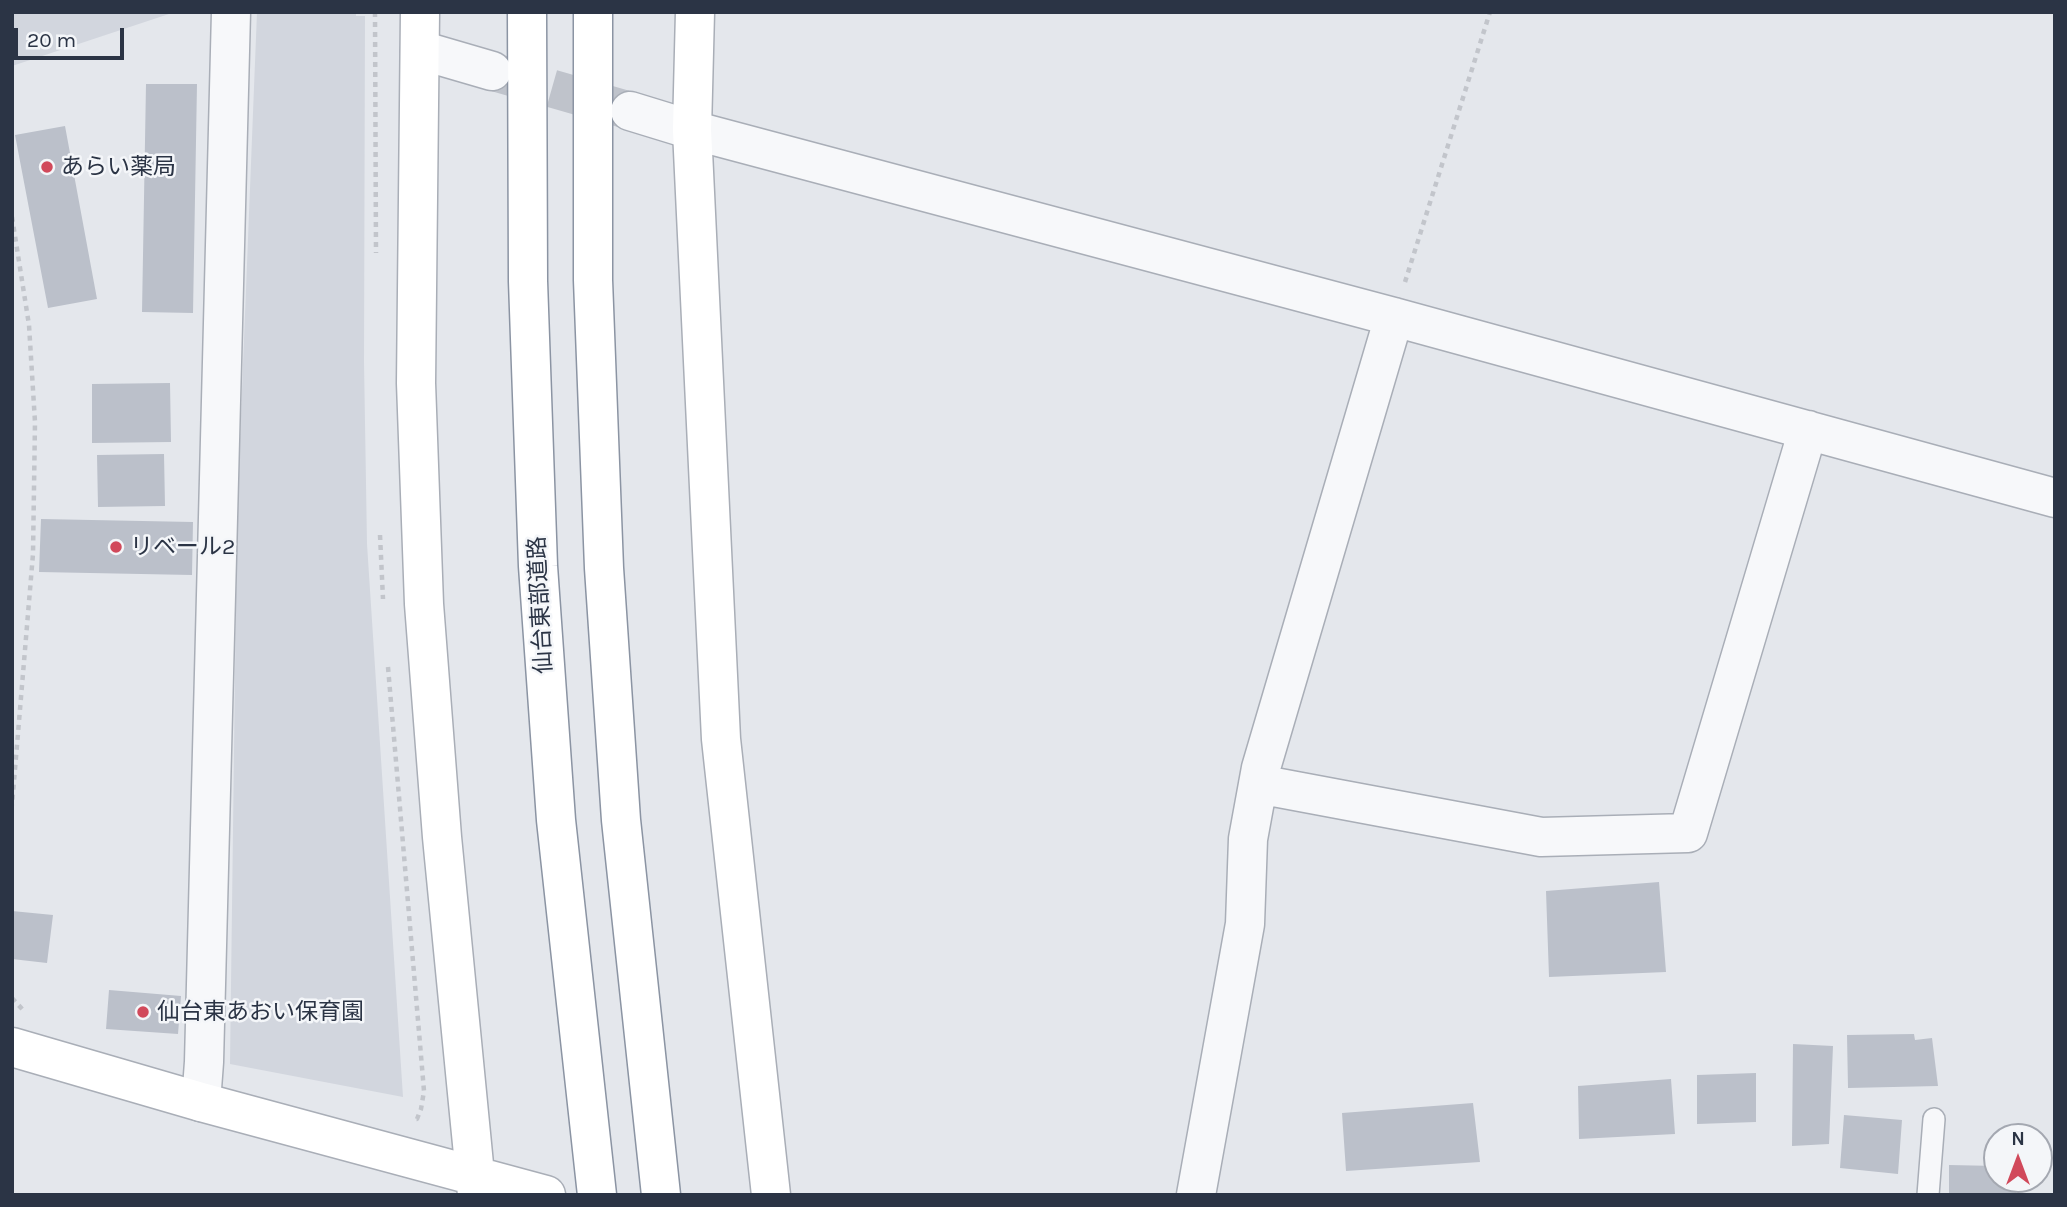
<!DOCTYPE html>
<meta charset="utf-8">
<style>
body{margin:0}
#map{position:relative;width:2067px;height:1207px;overflow:hidden;background:#e4e7ec;font-family:Karla,sans-serif}
canvas{display:block}
.frame{position:absolute;inset:0;border:14px solid #2b3445;pointer-events:none}
.north{position:absolute;left:1983px;top:1123px;width:70px;height:70px;box-sizing:border-box;background:#f4f6f9;border:2px solid #a4a8b1;border-radius:50%;rotate:0deg;font-size:19px;font-weight:700;line-height:28px;text-align:center;color:#2b3445}
.north::after{content:'';display:block;margin:auto;width:24px;height:32px;background:#d1495b;clip-path:polygon(50% 0,100% 100%,50% 72%,0 100%)}
.scale{position:absolute;left:14px;top:28px;width:110px;height:32px;box-sizing:border-box;border:4px solid #2b3445;border-top:0;padding-left:9px;font-size:21px;line-height:24px;white-space:nowrap;color:#2b3445;-webkit-text-stroke:5px #f4f6f9;paint-order:stroke}
</style>
<div id="map">
<canvas width="2067" height="1207"></canvas>
<div class="frame"></div>
<div class="north">N</div>
<div class="scale">20 m</div>
</div>
<script>
const ctx = document.querySelector('canvas').getContext('2d');
ctx.lineJoin = 'round';
function paint(path, color) { ctx.fillStyle = color; ctx.fill(path, 'evenodd'); }
const poly = rows => new Path2D(rows.map(r => 'M' + r).join(''));
function stroke(path, color, width, dash) { ctx.strokeStyle = color; ctx.lineWidth = width; ctx.lineCap = dash ? 'butt' : 'round'; ctx.setLineDash(dash || []); ctx.stroke(path); }
function label(font, color, halo, rows, align = 'center') {
  ctx.font = font + ' Karla,"Noto Sans JP",sans-serif'; ctx.lineWidth = 5; ctx.setLineDash([]); ctx.textBaseline = 'middle'; ctx.strokeStyle = halo; ctx.fillStyle = color; for (const [text, x, y, turn = 0] of rows) {
    ctx.save(); ctx.translate(x, y); ctx.rotate((+turn || 0) * Math.PI / 180); ctx.textAlign = isNaN(turn) ? turn : align; if (halo) ctx.strokeText(text, 0, 0); ctx.fillText(text, 0, 0); ctx.restore();
  }
}
const built = poly([
 [12,12,175,12,12,66],
 [257,12,356,12,356,16,365,16,364,362,367,544,403,1097,230,1064,237,516]
]);
const building = poly([
 [146,84,197,84,193,313,142,312],
 [65,126,97,299,48,308,15,135],
 [170,383,171,442,92,443,92,384],
 [164,454,165,506,98,507,97,455],
 [41,519,193,522,192,575,39,572],
 [1659,882,1666,972,1549,977,1546,891],
 [12,911,53,915,47,963,12,959],
 [109,990,181,996,178,1034,106,1029],
 [1914,1034,1915,1040,1932,1038,1938,1086,1848,1088,1847,1035],
 [1793,1044,1833,1046,1829,1144,1792,1146],
 [1756,1073,1756,1122,1697,1124,1697,1075],
 [1671,1079,1675,1134,1579,1139,1578,1086],
 [1473,1103,1480,1162,1346,1171,1342,1113],
 [1844,1115,1902,1120,1898,1174,1840,1168],
 [1949,1165,1997,1166,1997,1179,2016,1179,2016,1195,1949,1195]
]);
const streetTunnel = poly([
 [497,73,624,109]
]);
const path = poly([
 [375,12,376,253],
 [12,217,29,325,35,422,33,554,12,805],
 [1405,282,1490,12],
 [380,535,383,599],
 [388,667,424,1091,421,1109,417,1119,414,1119],
 [12,998,23,1010]
]);
const lane = poly([
 [1928,1195,1934,1119]
]);
const street = poly([
 [420,50,492,71],
 [630,111,692,130,1394,317,2055,498],
 [1258,784,1541,837,1688,833,1808,430],
 [201,1102,204,1062,231,12],
 [1196,1195,1245,924,1248,839,1261,768,1394,317]
]);
const secondary = poly([
 [420,12,416,383,424,604,442,837,477,1195],
 [695,12,692,130,721,739,771,1195],
 [12,1047,201,1102,546,1195]
]);
const highway = poly([
 [527,12,528,281,538,566,556,820,597,1195],
 [593,12,593,280,604,568,621,820,661,1195]
]);
const markers = [
 [47,167,7,"#d1495b"],
 [116,547,7,"#d1495b"],
 [143,1012,7,"#d1495b"]
];
const poiNames = [
 ["あらい薬局",61,167],
 ["リベール2",130,547],
 ["仙台東あおい保育園",157,1012]
];
const streetNames = [
 ["仙台東部道路",541,605,-93]
];
paint(built, '#d2d6de');
paint(building, '#bbc0ca');
stroke(streetTunnel, '#bfc3cb', 38, [38, 19]);
stroke(lane, '#a9aeb7', 24);
stroke(street, '#a9aeb7', 41);
stroke(secondary, '#a9aeb7', 41);
stroke(highway, '#8b94a3', 41);
stroke(path, '#c2c5cb', 4.5, [5, 5]);
stroke(lane, '#f7f8fa', 21);
stroke(street, '#f7f8fa', 38);
stroke(secondary, '#fff', 38);
stroke(highway, '#fff', 38);
for (const [x, y, r, color] of markers) { const dot = new Path2D(); dot.arc(x, y, r, 0, 2 * Math.PI); ctx.fillStyle = color; ctx.fill(dot); stroke(dot, '#f4f6f9', 2.5); }
label('23px', '#2b3445', '#f4f6f9', poiNames, 'left');
label('23px', '#2b3445', '#f4f6f9', streetNames);
</script>
